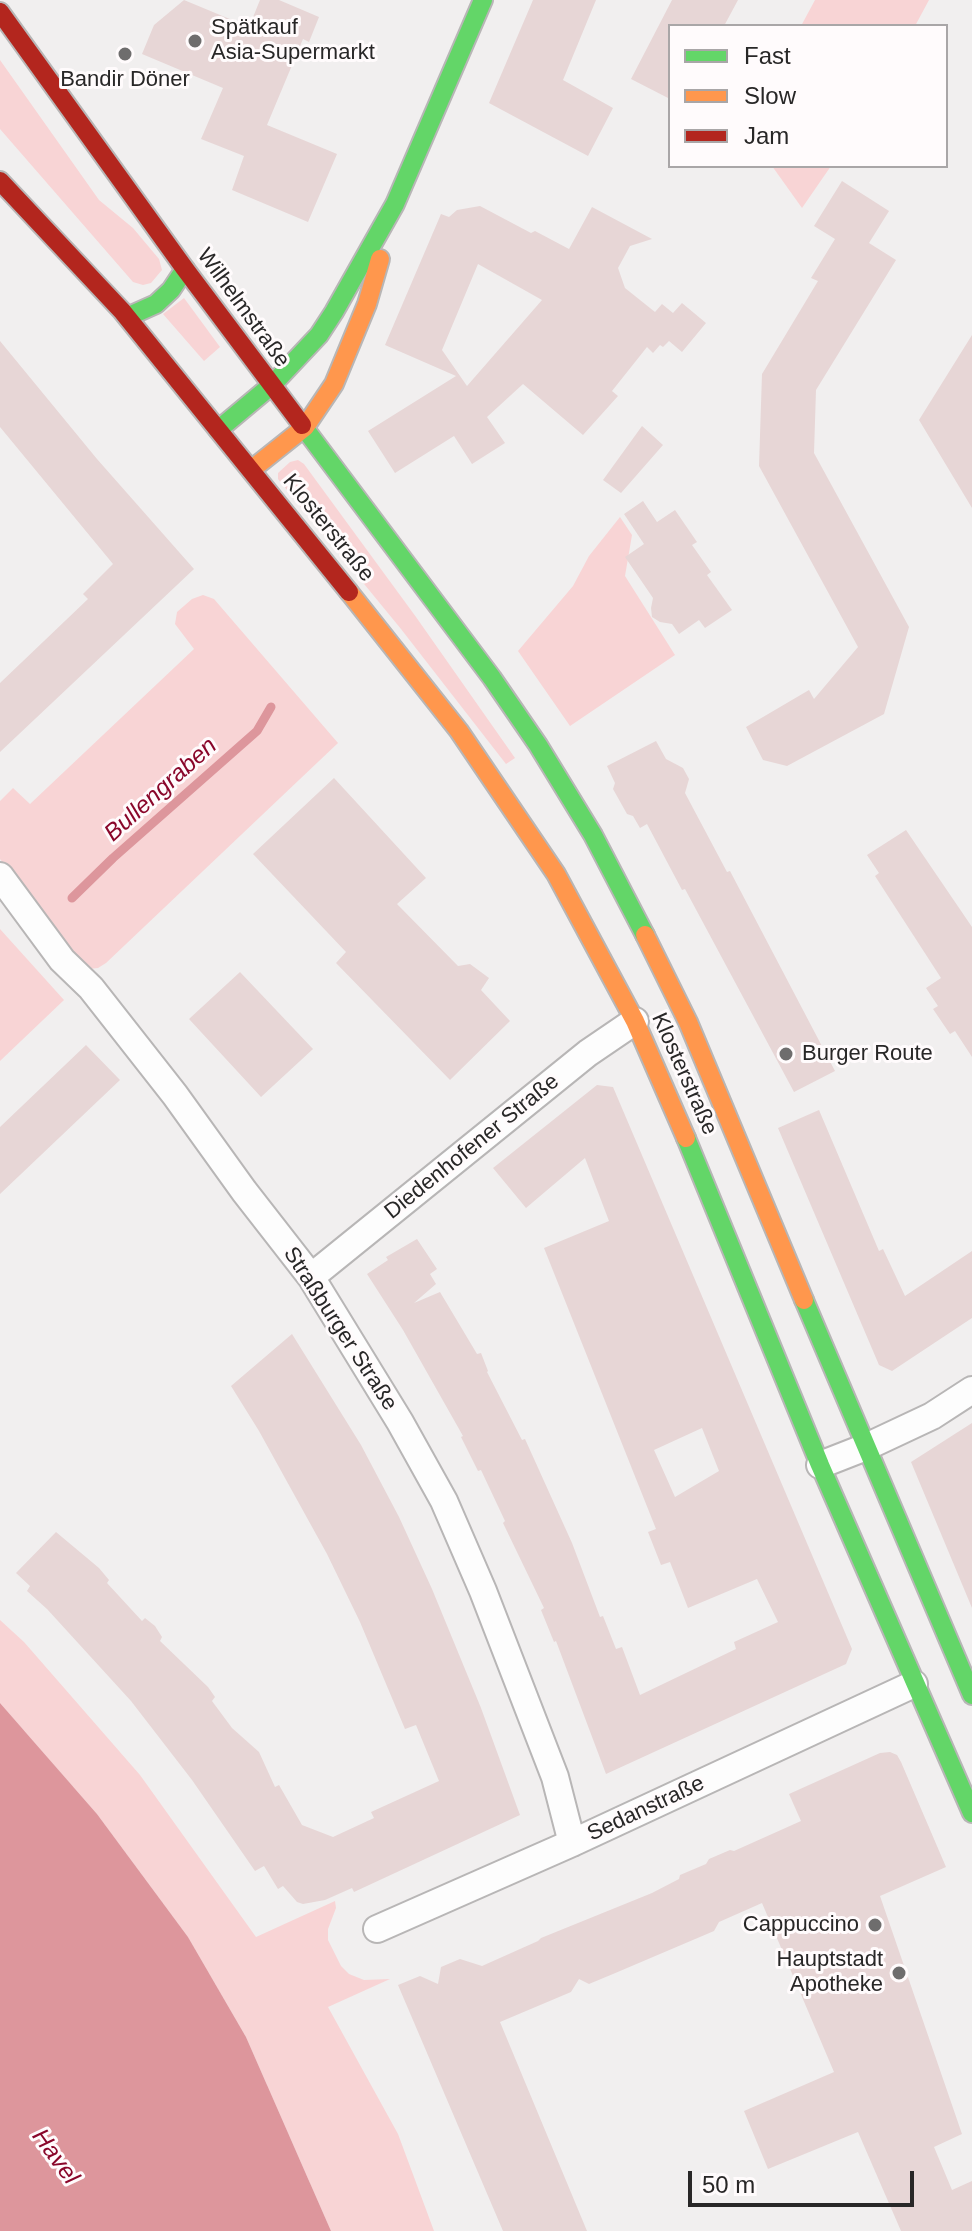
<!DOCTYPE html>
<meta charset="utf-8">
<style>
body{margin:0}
#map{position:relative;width:972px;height:2231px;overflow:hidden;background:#f1efef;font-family:Helvetica,sans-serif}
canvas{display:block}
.legend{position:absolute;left:668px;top:24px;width:280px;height:144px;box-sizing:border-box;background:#fffbfc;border:2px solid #a9a6a7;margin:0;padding:10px 14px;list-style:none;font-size:24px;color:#282727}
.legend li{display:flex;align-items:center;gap:16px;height:40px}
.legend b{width:40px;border:2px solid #a9a6a7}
.scale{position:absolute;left:688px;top:2171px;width:226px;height:36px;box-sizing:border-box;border:4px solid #282727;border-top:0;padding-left:10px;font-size:24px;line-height:28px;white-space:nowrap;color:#282727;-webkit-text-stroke:6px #fffbfc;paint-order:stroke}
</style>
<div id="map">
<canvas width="972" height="2231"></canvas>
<ul class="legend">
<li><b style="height:10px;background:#63d668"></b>Fast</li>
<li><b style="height:10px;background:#ff974d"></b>Slow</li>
<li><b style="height:10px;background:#b3261e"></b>Jam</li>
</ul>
<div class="scale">50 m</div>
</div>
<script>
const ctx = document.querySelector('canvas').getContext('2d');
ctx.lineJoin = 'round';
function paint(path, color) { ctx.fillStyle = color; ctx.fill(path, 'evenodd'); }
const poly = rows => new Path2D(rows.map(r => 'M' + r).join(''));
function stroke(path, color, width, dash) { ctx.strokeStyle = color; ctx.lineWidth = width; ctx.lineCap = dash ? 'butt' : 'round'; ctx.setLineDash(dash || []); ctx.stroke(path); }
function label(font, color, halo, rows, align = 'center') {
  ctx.font = font + ' Helvetica,sans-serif'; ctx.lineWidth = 6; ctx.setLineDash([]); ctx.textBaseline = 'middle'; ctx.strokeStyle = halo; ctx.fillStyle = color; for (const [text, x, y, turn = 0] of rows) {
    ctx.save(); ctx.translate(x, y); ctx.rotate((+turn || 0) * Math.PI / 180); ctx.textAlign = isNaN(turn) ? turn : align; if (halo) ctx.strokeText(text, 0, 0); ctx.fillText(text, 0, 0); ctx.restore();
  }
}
const green = poly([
 [815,0,929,0,915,26,801,26],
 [0,60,99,200,133,228,159,259,162,270,151,283,143,285,133,282,0,129],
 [772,166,831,166,802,208],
 [184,298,220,347,204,361,163,314],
 [298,460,304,464,416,617,515,758,506,764,401,629,278,479,278,473,290,462],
 [620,517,632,535,625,576,675,655,570,726,518,651,573,586,589,556],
 [203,595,214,599,338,743,106,963,98,968,88,969,70,953,0,859,0,801,13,788,30,804,194,649,175,624,177,612,192,599],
 [0,929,64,1000,0,1061],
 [0,1620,24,1642,140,1775,256,1937,335,1901,336,1908,328,1929,328,1940,341,1966,349,1974,364,1980,390,1979,328,2007,398,2134,434,2231,331,2231,246,2037,188,1937,97,1814,0,1703]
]);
const water = poly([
 [0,1703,97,1814,188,1937,246,2037,331,2231,0,2231]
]);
const stream = poly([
 [72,898,113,858,257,731,271,707]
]);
const building = poly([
 [184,0,249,27,260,0,279,0,319,17,309,42,303,39,267,125,337,154,308,222,232,190,244,156,201,139,223,88,142,54,154,25],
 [533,0,596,0,563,80,613,108,588,156,489,103],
 [672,0,738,0,724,26,670,26,670,99,631,79],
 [842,181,889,211,869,243,896,260,816,390,814,453,909,627,884,714,787,766,763,760,746,727,809,690,814,699,858,647,759,466,762,374,818,281,811,278,835,239,814,226],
 [480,206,531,233,535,231,569,249,592,207,652,239,630,246,618,268,625,288,655,312,662,304,673,313,682,303,706,323,682,352,669,341,663,347,660,345,653,353,647,347,612,391,618,396,583,435,523,384,487,417,505,443,472,464,454,436,395,473,368,431,456,376,385,345,441,214,449,217,457,210],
 [478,264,542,300,467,386,442,350],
 [972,335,972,508,919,420],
 [0,341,97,459,194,569,0,752,0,683,88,599,83,594,113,564,0,427],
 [642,426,663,445,621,493,603,480],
 [643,501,657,522,675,510,697,542,692,545,711,572,707,575,732,610,705,628,699,620,679,634,672,624,660,622,652,617,651,608,653,598,625,557,644,544,624,514],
 [656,741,666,759,683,768,689,779,685,793,727,872,730,871,835,1071,794,1092,685,889,682,890,647,824,640,828,633,816,627,814,613,789,615,783,607,766],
 [334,778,426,878,397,904,458,966,470,964,489,978,481,990,510,1021,450,1080,336,963,346,952,253,854],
 [906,830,972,927,972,1057,955,1031,950,1034,933,1009,938,1006,926,988,941,978,875,876,879,873,867,855],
 [240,972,313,1049,261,1097,189,1019],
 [86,1045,120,1080,0,1194,0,1127],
 [597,1085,613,1087,852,1649,846,1664,606,1774,556,1641,554,1642,541,1610,544,1608,503,1523,505,1521,481,1470,478,1471,461,1437,463,1436,403,1330,367,1274,388,1260,386,1257,417,1239,437,1269,430,1274,436,1284,414,1303,440,1292,477,1354,481,1353,488,1371,487,1372,522,1440,525,1439,572,1543,600,1617,603,1616,616,1649,622,1647,640,1695,736,1649,734,1642,778,1622,757,1579,688,1608,670,1562,661,1565,648,1532,656,1529,544,1248,609,1221,585,1158,526,1208,493,1168],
 [702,1428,719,1471,675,1497,654,1450],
 [819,1110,879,1251,883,1249,905,1296,972,1251,972,1318,892,1371,879,1365,778,1128],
 [292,1334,361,1445,399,1517,432,1589,481,1708,520,1815,354,1892,352,1888,325,1900,303,1904,297,1902,283,1886,278,1889,264,1866,255,1871,192,1780,131,1701,47,1609,27,1591,30,1586,16,1573,56,1532,99,1568,109,1580,107,1583,142,1621,145,1618,155,1626,162,1637,160,1641,208,1687,215,1697,212,1701,232,1728,259,1752,275,1787,279,1785,302,1825,333,1837,374,1818,371,1812,439,1781,416,1725,405,1729,360,1622,327,1554,259,1431,231,1386],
 [972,1423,972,1608,911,1462],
 [890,1752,897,1755,901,1762,946,1867,880,1896,962,2134,934,2147,952,2190,972,2181,972,2231,901,2231,858,2132,768,2169,744,2111,834,2072,762,1903,719,1922,714,1931,613,1974,589,1984,579,1979,571,1992,500,2022,587,2231,503,2231,398,1985,420,1976,438,1984,441,1967,460,1959,482,1966,538,1941,541,1938,652,1893,679,1879,680,1875,706,1864,709,1859,730,1850,734,1851,801,1821,789,1794,880,1753]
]);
const street = poly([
 [0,876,62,960,91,988,175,1095,244,1191,311,1277,400,1422,444,1501,483,1591,555,1777,572,1843],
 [311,1277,588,1053,635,1021],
 [820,1465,866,1447,932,1416,972,1390],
 [377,1929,572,1843,914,1684]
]);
const fast = poly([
 [127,317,156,304,171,290,185,269],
 [302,425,492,678,538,745,593,835,645,935],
 [218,430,273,384,319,335,334,312,395,204,483,0],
 [686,1138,820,1465,972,1813],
 [804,1300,972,1695]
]);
const slow = poly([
 [251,470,305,427,334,384,367,304,380,259],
 [349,592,459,731,556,874,635,1021,686,1138],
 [645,935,688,1022,804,1300]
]);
const jam = poly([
 [0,12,185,269,302,425],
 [0,181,122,311,349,592]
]);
const markers = [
 [195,41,8,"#6e6d6d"],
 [125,54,8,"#6e6d6d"],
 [786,1054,8,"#6e6d6d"],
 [875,1925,8,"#6e6d6d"],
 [899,1973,8,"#6e6d6d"]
];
const poiNames = [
 ["Spätkauf",211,28],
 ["Asia-Supermarkt",211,53],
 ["Bandir Döner",125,80,"center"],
 ["Burger Route",802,1054],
 ["Cappuccino",859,1925,"right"],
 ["Hauptstadt",883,1960,"right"],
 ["Apotheke",883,1985,"right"]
];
const streetNames = [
 ["Wilhelmstraße",243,308,54],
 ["Klosterstraße",328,528,51],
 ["Klosterstraße",684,1074,66],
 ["Diedenhofener Straße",472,1147,-39],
 ["Straßburger Straße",340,1329,57],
 ["Sedanstraße",646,1809,-25]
];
const waterNames = [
 ["Bullengraben",161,790,-42],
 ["Havel",55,2157,54]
];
paint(green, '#f8d4d5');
paint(water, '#dd969c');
stroke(stream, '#dd969c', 9);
paint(building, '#e7d6d6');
stroke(street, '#b8b6b6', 30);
stroke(fast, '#b8b6b6', 22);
stroke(slow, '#b8b6b6', 22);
stroke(jam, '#b8b6b6', 22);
stroke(street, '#fdfdfd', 26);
stroke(fast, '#63d668', 18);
stroke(slow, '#ff974d', 18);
stroke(jam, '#b3261e', 18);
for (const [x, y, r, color] of markers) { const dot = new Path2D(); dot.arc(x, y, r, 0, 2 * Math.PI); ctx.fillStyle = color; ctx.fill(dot); stroke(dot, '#fffbfc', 3); }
label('22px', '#282727', '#fffbfc', poiNames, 'left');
label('22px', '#282727', '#fffbfc', streetNames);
label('italic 24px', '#89062a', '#fffbfc', waterNames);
</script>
